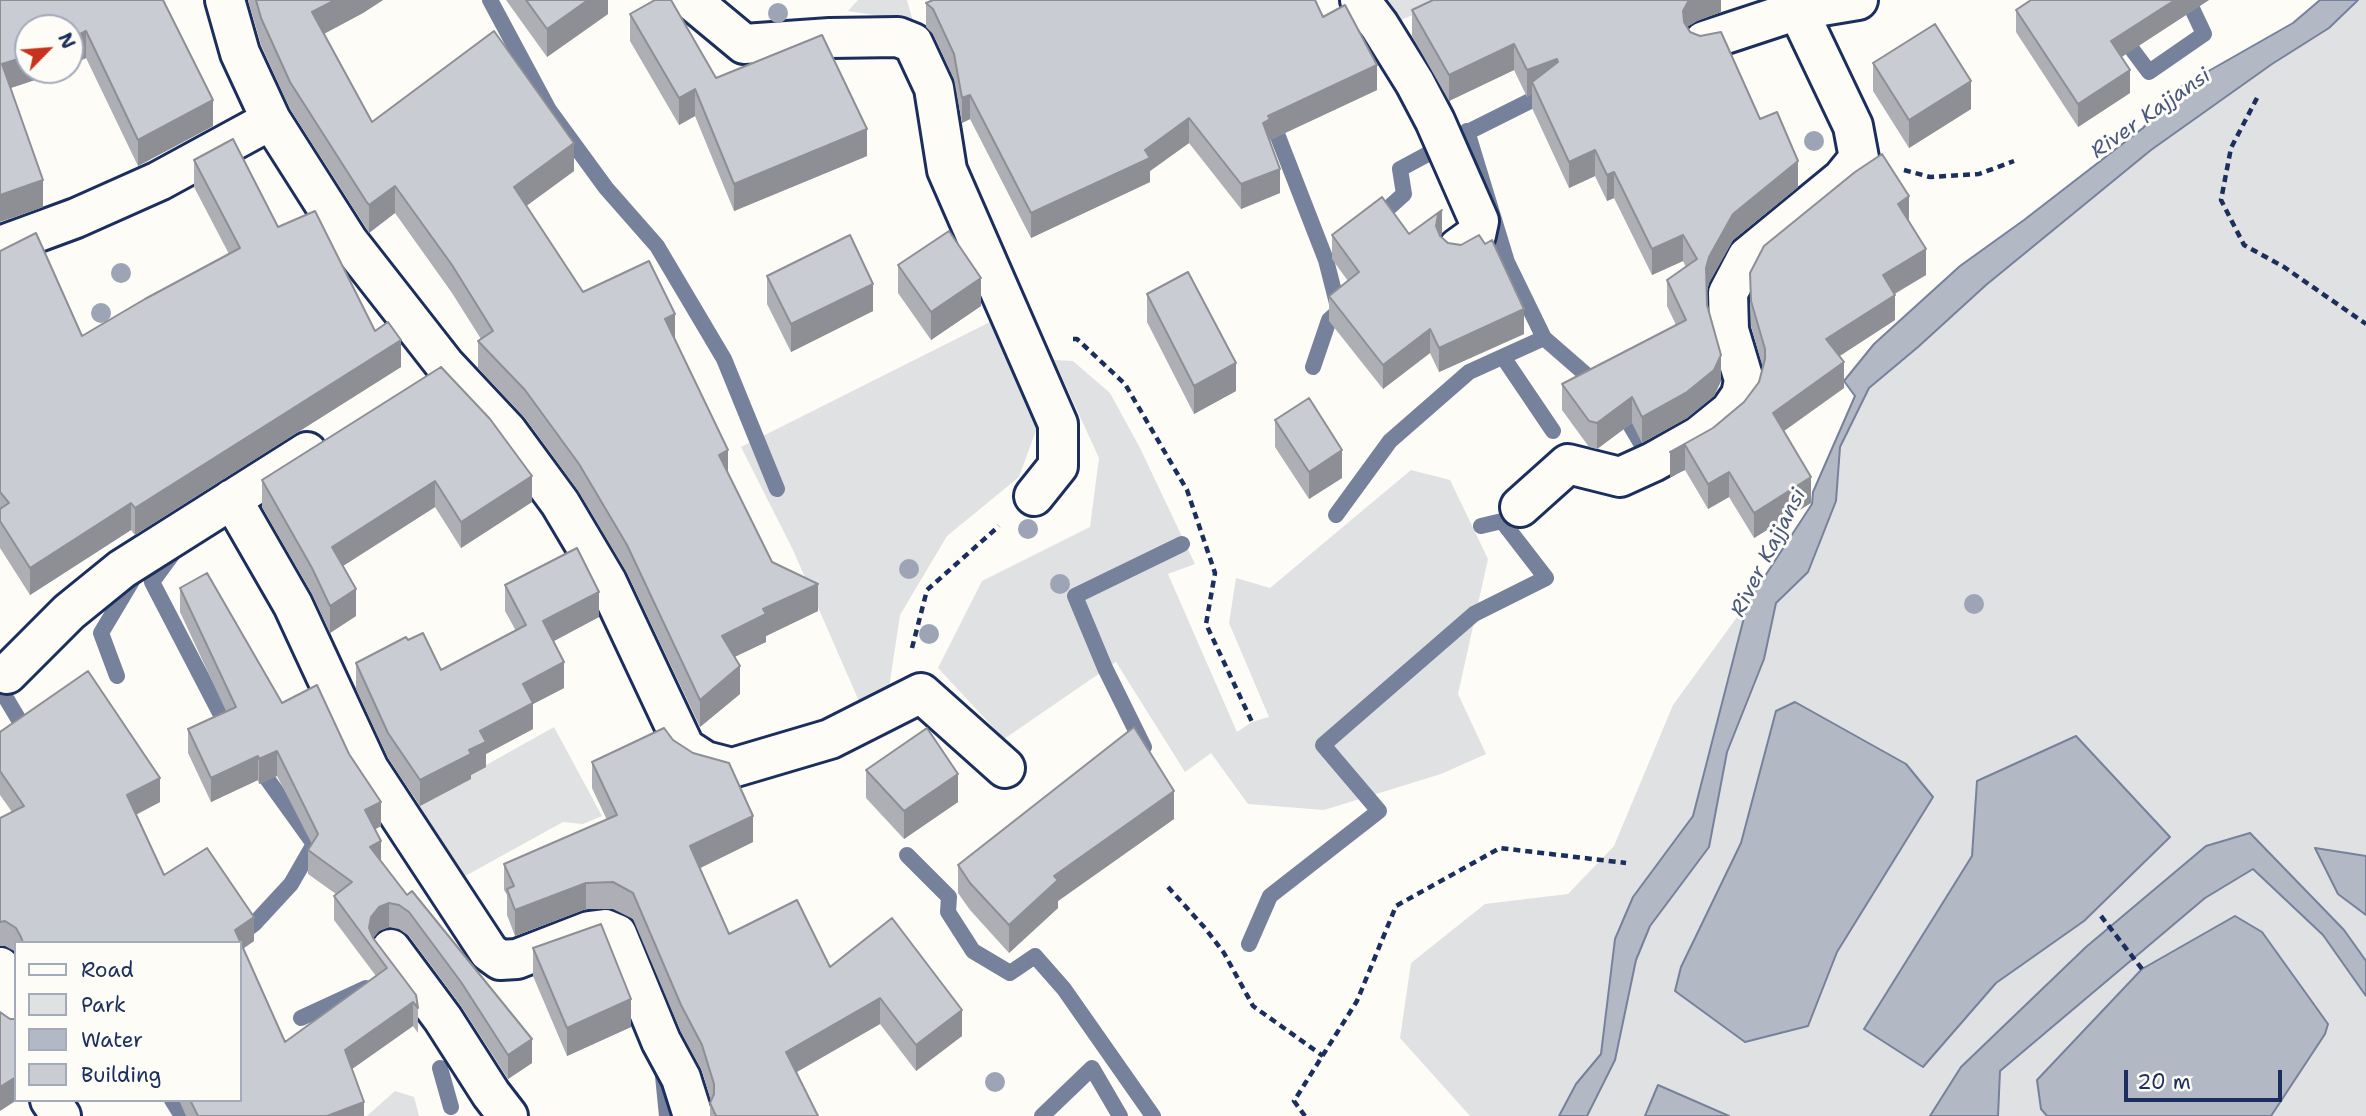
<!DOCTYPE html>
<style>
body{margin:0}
#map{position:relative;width:2366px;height:1116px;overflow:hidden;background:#fdfcf7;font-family:"Shantell Sans",sans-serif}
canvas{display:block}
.legend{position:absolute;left:14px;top:941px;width:228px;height:161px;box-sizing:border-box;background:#fdfcf7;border:2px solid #a3aaba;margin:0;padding:9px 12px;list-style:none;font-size:21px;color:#1b2f5e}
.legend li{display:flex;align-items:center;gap:14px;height:35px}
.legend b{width:35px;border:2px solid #a3aaba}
.north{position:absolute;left:14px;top:14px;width:70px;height:70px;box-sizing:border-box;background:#fdfcf7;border:2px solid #a3aaba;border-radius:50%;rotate:65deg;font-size:19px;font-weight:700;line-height:28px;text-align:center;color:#1b2f5e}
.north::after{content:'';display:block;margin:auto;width:24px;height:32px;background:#c8321e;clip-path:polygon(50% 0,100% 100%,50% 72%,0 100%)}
.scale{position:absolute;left:2124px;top:1070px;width:158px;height:32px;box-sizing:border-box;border:4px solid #1b2f5e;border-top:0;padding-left:9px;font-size:21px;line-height:24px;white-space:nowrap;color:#1b2f5e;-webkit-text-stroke:5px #fdfcf7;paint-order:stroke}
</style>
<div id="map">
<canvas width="2366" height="1116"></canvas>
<ul class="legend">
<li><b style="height:9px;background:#fdfcf7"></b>Road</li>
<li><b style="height:19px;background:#e0e1e3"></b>Park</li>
<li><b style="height:19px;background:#b3b8c5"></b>Water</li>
<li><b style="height:19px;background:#c9ccd3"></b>Building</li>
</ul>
<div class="north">N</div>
<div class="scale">20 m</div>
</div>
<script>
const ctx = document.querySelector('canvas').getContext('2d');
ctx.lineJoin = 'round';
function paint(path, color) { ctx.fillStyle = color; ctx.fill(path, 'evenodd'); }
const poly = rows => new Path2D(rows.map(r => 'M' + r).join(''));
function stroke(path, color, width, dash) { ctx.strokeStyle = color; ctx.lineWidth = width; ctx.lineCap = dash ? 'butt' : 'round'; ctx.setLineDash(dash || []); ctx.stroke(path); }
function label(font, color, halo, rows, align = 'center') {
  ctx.font = font + ' "Shantell Sans",sans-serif'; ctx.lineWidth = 6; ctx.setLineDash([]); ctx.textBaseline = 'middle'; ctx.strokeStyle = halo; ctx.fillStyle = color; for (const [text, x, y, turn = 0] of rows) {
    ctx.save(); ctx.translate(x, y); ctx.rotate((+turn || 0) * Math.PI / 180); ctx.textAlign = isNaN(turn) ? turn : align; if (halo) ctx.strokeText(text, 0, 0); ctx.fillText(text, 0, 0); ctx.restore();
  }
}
const green = poly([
 [858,0,907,0,913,21,848,11],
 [1376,0,1447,0,1392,24],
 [2358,0,2366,0,2366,856,2316,848,2338,893,2366,915,2366,961,2344,930,2250,833,1961,1067,1930,1116,1729,1116,1659,1085,1645,1116,1587,1116,1615,1060,1636,960,1650,925,1709,847,1727,752,1764,659,1776,602,1808,572,1836,501,1840,447,1869,388,1918,347,1986,285,2151,150,2272,64,2329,28],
 [1776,711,1933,796,1837,952,1808,1026,1681,967,1741,843],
 [1972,856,2084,921,1996,983,1923,1066,1864,1029],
 [990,322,1038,425,1019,477,947,536,900,615,889,688,862,708,793,550,741,447],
 [1054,360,1073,361,1110,393,1140,448,1195,564,1168,574,1237,732,1252,722,1269,717,1229,623,1236,578,1270,588,1411,470,1450,480,1488,559,1458,694,1486,754,1441,774,1324,810,1248,804,1211,753,1185,772,1116,662,1004,739,938,668,982,581,1090,527,1099,458],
 [1748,602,1693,816,1633,897,1615,939,1601,1054,1576,1084,1559,1116,1470,1116,1400,1038,1411,963,1485,904,1568,894,1614,846,1673,705],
 [554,727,602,816,583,824,563,822,458,880,415,805],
 [2253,869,2323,935,2366,996,2366,1116,2271,1116,2325,1034,2041,1109,2047,1116,1998,1116,2000,1071,2205,898],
 [395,1091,414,1097,419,1116,367,1116]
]);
const water = poly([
 [2320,0,2358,0,2329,28,2272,64,2151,150,1986,285,1918,347,1869,388,1840,447,1836,501,1808,572,1776,603,1764,659,1727,752,1709,847,1650,926,1636,960,1615,1060,1587,1116,1559,1116,1576,1084,1601,1054,1615,939,1633,897,1693,816,1748,602,1812,504,1813,492,1855,396,1844,381,1874,344,1960,266,2024,220,2143,128,2177,89,2293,23,2320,0],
 [1795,702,1906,764,1933,797,1837,952,1808,1026,1745,1042,1675,991,1681,967,1741,843,1776,711,1795,702],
 [2076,736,2170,837,2084,921,1996,983,1923,1067,1864,1029,1972,856,1977,781,2076,736],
 [2250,833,2344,930,2366,961,2366,996,2323,935,2253,869,2205,898,2000,1071,1998,1116,1930,1116,1961,1067,2086,947,2206,846,2250,833],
 [2315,848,2366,856,2366,915,2338,894,2315,848],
 [2235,916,2262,932,2328,1024,2325,1034,2271,1116,2047,1116,2041,1109,2037,1080,2142,969,2235,916],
 [1658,1085,1729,1116,1645,1116,1658,1085]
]);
const stream = poly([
 [490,0,549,110,606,188,657,246,724,359,777,489],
 [2095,0,2149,72,2204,34,2188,0],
 [1270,116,1326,260,1339,311,1329,320,1313,367],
 [1467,131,1507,262,1544,338],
 [1452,140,1550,91],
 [1374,221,1404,194,1400,169,1439,148],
 [1503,357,1553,431],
 [1619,406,1652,462],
 [1336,515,1390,441,1469,372,1544,338,1598,385],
 [177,548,152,582,219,711,232,721,235,727],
 [117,676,101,633,132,581],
 [0,688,28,735],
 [1144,747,1105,668,1075,596,1182,544],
 [907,855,949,897,948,912,973,951,1010,973,1035,956,1064,989,1153,1116],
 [228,943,254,924,291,884,314,844,255,762],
 [1249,944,1270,896,1379,811,1323,745,1474,614,1546,578,1502,521,1481,526],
 [301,1018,366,988],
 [662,1066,667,1116],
 [440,1068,451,1107],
 [172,1100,182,1116],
 [1042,1116,1092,1068,1120,1116]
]);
const path = poly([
 [2257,98,2231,148,2221,200,2244,245,2284,267,2366,324],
 [1904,170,1930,177,1979,174,2014,161],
 [1073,339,1077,339,1125,384,1187,490,1215,573,1206,624,1252,722],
 [912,648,927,590,999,526],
 [1168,887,1205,928,1224,953,1253,1006,1323,1056],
 [2101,916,2142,969],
 [1305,1116,1294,1101,1357,1001,1396,906,1500,848,1626,863]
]);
const minor = poly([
 [225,0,240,53,271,120,348,241,445,365,507,431,560,503,607,582,685,748,705,761,732,768,830,739,921,693,1005,768],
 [691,0,744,44,830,38,898,37,913,43,934,88,947,170,1058,424,1058,466,1034,496],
 [1360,0,1379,25,1415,83,1435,121,1479,221,1476,235,1458,248],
 [1704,41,1798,10,1858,0],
 [0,246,76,218,159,181,271,120],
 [232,499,293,605,369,769,489,952,500,960,517,959,589,931,605,929,617,934,661,1041,681,1078,693,1116],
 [1520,507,1568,464,1620,477,1653,462,1699,436,1730,411,1741,395,1744,380,1729,330,1728,293,1747,257,1842,179,1859,158,1853,126,1793,0],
 [7,674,69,612,122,569,307,452],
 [391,949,443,1019,491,1094,508,1116],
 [0,967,16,1022],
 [50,1100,61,1116]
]);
const trees = [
 [778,13],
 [1814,141],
 [121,273],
 [101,313],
 [1028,529],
 [909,569],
 [1060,584],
 [1974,604],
 [929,634],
 [995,1082]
];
const wall = poly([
 [0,0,163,0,213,126,138,166,86,58,28,70,62,70,56,73,10,88,43,207,10,219],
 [248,0,383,0,363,13,324,34,372,122,574,171,526,206,583,292,675,340,728,473,772,562,818,611,766,636,766,642,734,657,740,694,700,727,627,573,579,492,525,418,478,368,478,341,481,339,452,293,395,213,369,233,366,228,290,109,261,45],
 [506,0,608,0,608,14,547,57],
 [1721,0,1721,12,1697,21,1687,27,1760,119,1798,187,1733,240,1709,283,1707,291,1707,305,1721,381,1714,396,1687,418,1642,443,1632,423,1597,449,1589,447,1562,410,1562,384,1676,325,1667,306,1667,280,1686,267,1683,261,1652,275,1614,198,1607,201,1595,176,1569,188,1532,108,1532,94,1527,97,1514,70,1449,101,1412,36,1412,10],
 [2031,0,2209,0,2121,57,2130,93,2078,127,2016,32,2016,10],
 [926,3,1323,17,1377,90,1270,140,1280,193,1241,209,1189,143,1150,171,1150,182,1031,238,970,119,962,123,954,79,933,34,926,27],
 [630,14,716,78,867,156,734,211,695,116,679,125,630,41],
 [1873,63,1971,109,1909,148,1873,91],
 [194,160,278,227,375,331,401,367,135,535,131,530,30,595,0,548,0,251,82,336,229,254,194,187],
 [1909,222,1926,275,1895,294,1895,320,1839,356,1844,388,1783,431,1811,503,1754,538,1729,497,1708,509,1685,470,1670,477,1670,452,1713,428,1744,402,1759,382,1763,368,1751,326,1750,273],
 [1409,234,1442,234,1440,236,1524,334,1439,372,1430,353,1383,389,1329,321,1329,296,1348,281,1332,259,1332,235],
 [898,265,981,306,931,340,898,293],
 [767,276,873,311,791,352,767,304],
 [1147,294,1236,391,1194,414,1147,322],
 [441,367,532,502,461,548,435,507,343,566,356,616,330,633,312,594,262,507,262,480],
 [1275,420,1342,478,1309,499,1275,447],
 [505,585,599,617,553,641,564,688,533,704,533,729,486,754,486,767,471,775,471,779,420,806,388,758,356,689,356,663,408,640,441,670,516,631,505,611],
 [180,588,282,703,381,826,375,829,381,861,532,1063,508,1079,461,1006,409,936,399,929,389,927,379,931,373,938,418,1008,418,1033,413,1026,352,1069,364,1116,186,1116,179,1100,240,1100,240,943,16,943,16,952,5,946,0,946,0,818,12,812,0,795,0,732,160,802,136,815,164,875,254,941,243,948,285,1042,376,976,334,920,334,896,336,894,308,874,308,850,312,844,277,776,259,784,258,780,211,802,188,753,188,729,226,711,180,612],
 [592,762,753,842,700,868,729,934,830,967,962,1036,916,1071,880,1024,797,1072,818,1116,710,1116,710,1103,711,1101,702,1071,681,1032,633,919,613,909,586,909,515,936,507,915,507,895,504,890,504,864,607,820,592,788],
 [866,770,958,802,904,839,866,798],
 [1174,819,1058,901,1058,908,1009,953,970,910,958,893,958,865],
 [533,948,631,1027,567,1056,533,976]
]);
const shadedWall = poly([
 [335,0,383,0,363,13,312,40,312,12],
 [588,0,608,0,608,14,547,57,547,29],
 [1689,0,1721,0,1721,12,1697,21,1687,27,1683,37,1683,11],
 [2175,0,2209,0,2111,64,2111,41],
 [86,31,86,58,70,66,70,39],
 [1514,44,1514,70,1449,101,1449,75],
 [28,56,28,70,62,70,56,73,2,91,2,64],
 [1557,59,1557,85,1532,82,1532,94,1527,97,1527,70],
 [1377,65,1377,90,1270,140,1263,123,1268,116],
 [2130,70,2130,93,2078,127,2078,104],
 [1971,81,1971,109,1909,148,1909,120],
 [695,89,695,116,679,125,679,98],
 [970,95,970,119,962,123,962,98],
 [213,100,213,126,138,166,138,140],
 [1189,118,1189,143,1150,171,1150,182,1031,238,1031,213,1145,150],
 [867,129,867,156,734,211,734,184],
 [574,143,574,171,514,215,514,187],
 [1595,150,1595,176,1569,188,1569,162],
 [1798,161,1798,187,1733,240,1709,283,1706,294,1706,268,1709,257,1733,214],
 [1280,169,1280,193,1241,209,1241,184],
 [1614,172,1614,198,1607,201,1607,175],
 [43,180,43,207,0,222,0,195],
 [395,186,395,213,369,233,369,205],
 [1909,196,1909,222,1898,204],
 [1442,210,1442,234,1438,240,1436,226,1438,215],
 [1683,235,1683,261,1652,275,1652,249],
 [1926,249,1926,275,1883,300,1883,275],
 [981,278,981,306,931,340,931,312],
 [873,284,873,311,791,352,791,324],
 [1895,295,1895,320,1826,365,1826,339],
 [1524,309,1524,334,1439,372,1439,348],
 [675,314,675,342,665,319],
 [1430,329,1430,353,1383,389,1383,365],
 [401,340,401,367,135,535,135,508],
 [1721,355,1721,381,1714,396,1687,418,1642,443,1642,417],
 [1844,362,1844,388,1773,439,1773,413],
 [1236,363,1236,391,1194,414,1194,386],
 [1632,397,1632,423,1597,449,1597,423],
 [1685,445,1685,470,1670,477,1670,452],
 [728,450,728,478,719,455],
 [1342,450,1342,478,1309,499,1309,472],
 [1729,472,1729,497,1708,509,1708,484],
 [532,476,532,502,461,548,461,522],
 [1811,477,1811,503,1754,538,1754,513],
 [435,481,435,507,332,573,332,547],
 [131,503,131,530,30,595,30,568],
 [818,584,818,611,766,636,766,642,722,663,722,636,763,609],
 [356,589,356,616,330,633,330,606],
 [599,592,599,617,543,647,543,621],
 [564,662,564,688,533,704,533,729,486,754,486,767,471,775,471,779,420,806,420,780,469,750,480,731,523,684],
 [740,666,740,694,700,727,700,700],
 [277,751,277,776,259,784,259,759],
 [258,756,258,780,211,802,211,778],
 [958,774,958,802,904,839,904,811],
 [160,778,160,802,127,819,127,795],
 [1174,791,1174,819,1058,901,1058,908,1009,953,1009,925,1054,876],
 [381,802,381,826,365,835,365,810],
 [753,816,753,842,690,873,690,846],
 [381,841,381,865,370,847],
 [586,883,586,909,515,936,515,910],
 [389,903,389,927,379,931,371,941,369,928,371,917,379,907],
 [254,917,254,941,240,951,235,930],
 [880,998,880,1024,786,1078,786,1052],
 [631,999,631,1027,567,1056,567,1028],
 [413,1002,413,1026,345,1074,345,1050],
 [962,1010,962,1036,916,1071,916,1045],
 [532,1039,532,1063,508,1079,508,1055],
 [16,1077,16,1100,17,1100,0,1111,0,1087],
 [364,1102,364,1116,327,1116]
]);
const building = poly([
 [0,0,163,0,213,100,138,140,86,31,70,39,70,28,28,28,28,56,2,64,43,180,0,195,0,0],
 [256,0,335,0,312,12,372,122,494,31,574,143,514,187,583,292,649,261,675,314,665,319,728,450,719,455,772,562,818,584,763,609,766,614,722,636,740,666,700,700,627,545,579,464,525,390,478,341,493,331,452,265,395,186,369,205,366,201,290,82,261,18,256,0],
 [526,0,588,0,547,29,526,0],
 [655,0,671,0,716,78,822,35,867,129,734,184,695,89,679,98,630,14,655,0],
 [933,0,1315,0,1323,17,1345,5,1377,65,1268,116,1270,119,1263,123,1280,169,1241,184,1189,118,1145,150,1150,158,1031,213,970,95,962,98,954,54,933,9,926,3,933,0],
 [1433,0,1689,0,1683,11,1684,22,1690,32,1700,36,1721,32,1760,119,1777,112,1798,161,1733,214,1709,257,1706,268,1707,305,1721,355,1714,370,1687,392,1642,417,1632,397,1597,423,1589,421,1562,384,1686,320,1667,280,1697,259,1683,235,1652,249,1614,172,1607,175,1595,150,1569,162,1532,82,1558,62,1557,59,1527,70,1514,44,1449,75,1412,10,1433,0],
 [2031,0,2175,0,2111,41,2130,70,2078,104,2016,10,2031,0],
 [1935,24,1971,81,1909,120,1873,63,1935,24],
 [233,139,278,227,315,211,375,331,388,322,401,340,135,508,131,503,30,568,0,521,0,509,9,503,0,492,0,251,36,233,82,336,145,299,240,248,194,160,233,139],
 [1882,154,1909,196,1898,204,1926,249,1883,275,1895,295,1826,339,1844,362,1773,413,1811,477,1754,513,1729,472,1708,484,1685,445,1670,452,1713,428,1744,402,1759,382,1765,359,1765,349,1751,301,1750,273,1764,246,1855,172,1882,154],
 [1382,197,1409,234,1442,210,1438,215,1436,226,1440,236,1448,243,1461,245,1479,235,1485,244,1492,240,1524,309,1439,348,1430,329,1383,365,1329,296,1359,272,1332,235,1382,197],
 [949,231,981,278,931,312,898,265,949,231],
 [850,235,873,284,791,324,767,276,850,235],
 [1188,272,1236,363,1194,386,1147,294,1188,272],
 [441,367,490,419,532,476,461,522,435,481,332,547,356,589,330,606,312,568,262,480,441,367],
 [1309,398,1342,450,1309,472,1275,420,1309,398],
 [577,548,599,592,543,621,564,662,523,684,533,703,480,731,486,742,469,750,471,754,420,780,388,733,356,663,406,637,408,640,423,633,441,670,526,625,505,585,577,548],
 [207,573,282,703,317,685,349,754,381,802,365,810,381,841,370,847,407,895,412,891,532,1039,508,1055,461,982,409,912,399,905,389,903,379,907,371,917,369,928,373,938,416,995,418,1008,413,1002,345,1050,364,1102,327,1116,198,1116,190,1100,240,1100,240,943,23,943,21,937,16,928,5,921,0,922,0,818,24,806,0,771,0,732,88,671,160,778,127,795,164,875,207,848,254,917,235,930,285,1042,387,968,334,896,352,882,308,850,318,834,277,751,259,759,258,756,211,778,188,729,236,707,180,588,207,573],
 [1134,727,1174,791,1054,876,1058,880,1009,925,970,883,958,865,1134,727],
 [664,728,673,740,693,753,729,763,753,816,690,846,729,934,797,900,830,967,892,918,962,1010,916,1045,880,998,786,1052,818,1116,716,1116,710,1103,714,1094,714,1084,702,1045,681,1005,633,893,613,882,586,883,515,910,507,889,514,886,504,864,617,815,592,762,664,728],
 [927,728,958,774,904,811,866,770,927,728],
 [601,924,631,999,567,1028,533,948,601,924],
 [0,1012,10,1019,16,1019,16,1077,0,1087,0,1012]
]);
const waterNames = [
 ["River Kajjansi",2151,114,-35],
 ["River Kajjansi",1769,553,-63]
];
paint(green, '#e0e1e3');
paint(water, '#b3b8c5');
stroke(water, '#76819c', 2);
stroke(stream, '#76819c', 16);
stroke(minor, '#1b2f5e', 44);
stroke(path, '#1b2f5e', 4.5, [7, 5]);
stroke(minor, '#fdfcf7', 38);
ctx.fillStyle = '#9ca4b5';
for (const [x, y] of trees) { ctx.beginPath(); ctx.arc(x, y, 10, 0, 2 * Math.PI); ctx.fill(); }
paint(wall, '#adafb5');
paint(shadedWall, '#8d8f94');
paint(building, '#c9ccd3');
stroke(building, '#8d8f94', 2);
label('italic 21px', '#49587d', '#fdfcf7', waterNames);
</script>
